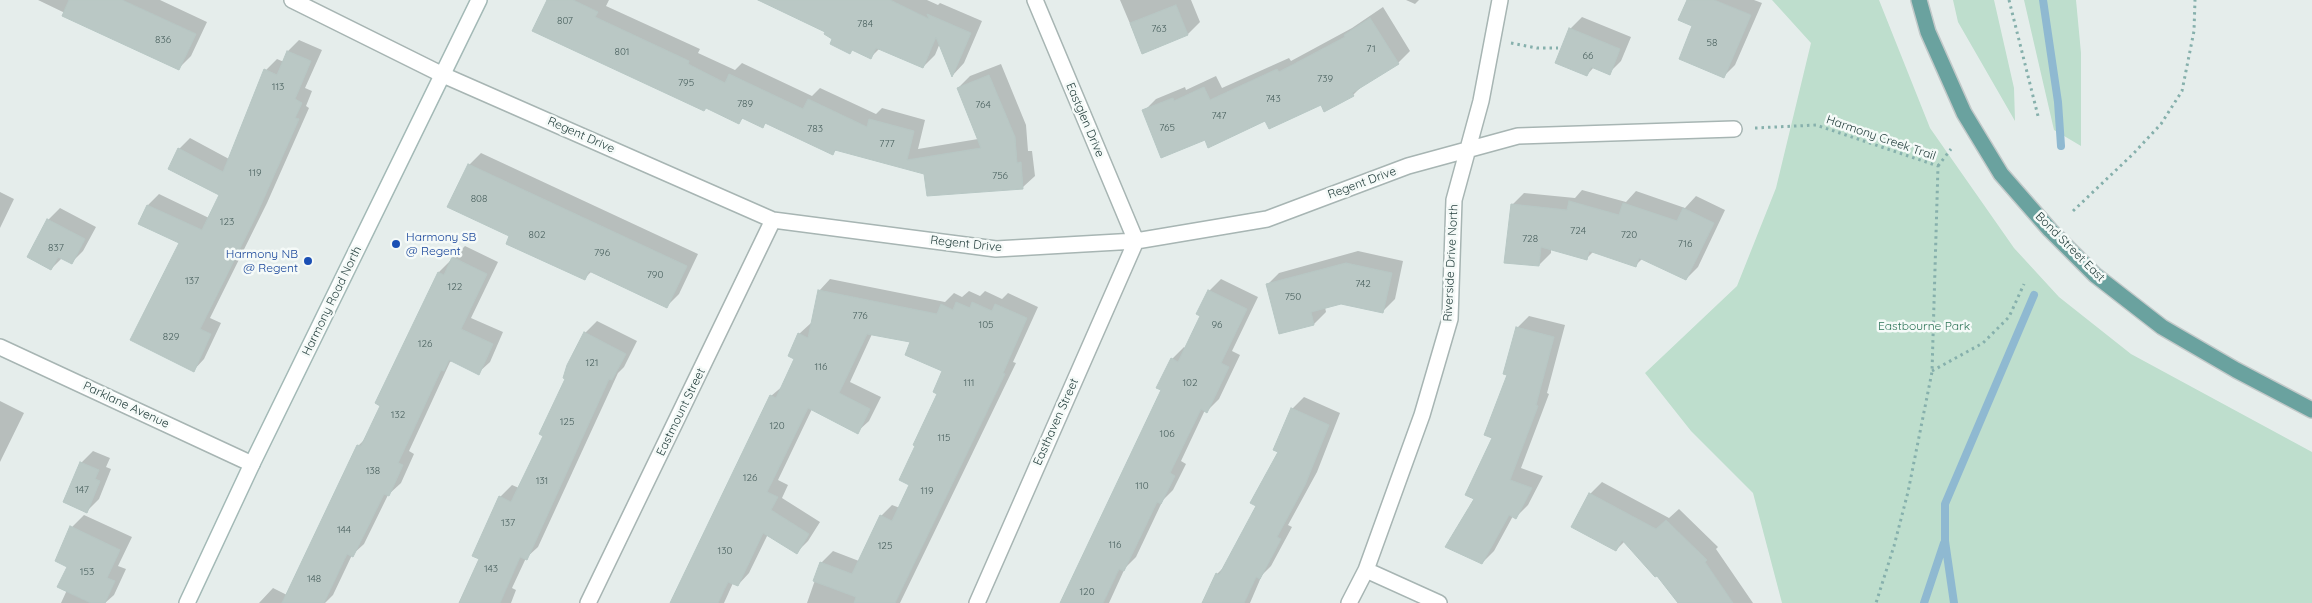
<!DOCTYPE html>
<style>
body{margin:0}
canvas{display:block;background:#e5edeb}
</style>
<canvas width="2312" height="603"></canvas>
<script>
const ctx = document.querySelector('canvas').getContext('2d');
ctx.lineJoin = 'round';
function paint(path, color) { ctx.fillStyle = color; ctx.fill(path, 'evenodd'); }
const poly = rows => new Path2D(rows.map(r => 'M' + r).join(''));
function stroke(path, color, width, dash) { ctx.strokeStyle = color; ctx.lineWidth = width; ctx.lineCap = dash ? 'butt' : 'round'; ctx.setLineDash(dash || []); ctx.stroke(path); }
function label(font, color, halo, rows, align = 'center') {
  ctx.font = font + ' Quicksand,sans-serif'; ctx.lineWidth = 5; ctx.setLineDash([]); ctx.textBaseline = 'middle'; ctx.strokeStyle = halo; ctx.fillStyle = color; for (const [text, x, y, turn = 0] of rows) {
    ctx.save(); ctx.translate(x, y); ctx.rotate((+turn || 0) * Math.PI / 180); ctx.textAlign = isNaN(turn) ? turn : align; if (halo) ctx.strokeText(text, 0, 0); ctx.fillText(text, 0, 0); ctx.restore();
  }
}
const green = poly([
 [1772,0,1879,0,1930,128,2014,248,2059,297,2131,354,2312,452,2312,603,1782,603,1753,493,1691,431,1645,373,1737,286,1776,188,1811,43],
 [1953,0,1994,0,2014,88,2015,121,1958,22],
 [2024,0,2076,0,2081,53,2081,146,2054,130]
]);
const shadow = poly([
 [38,0,160,0,207,22,191,56,179,68],
 [548,0,609,0,606,6,700,49,698,53,735,70,742,63,812,96,820,88,876,114,882,108,925,120,918,149,978,139,958,88,970,76,1001,64,1026,125,1028,151,1032,151,1035,176,1023,187,925,173,837,149,832,154,767,122,763,126,743,118,739,122],
 [762,0,927,0,938,5,940,3,982,21,964,63,953,75,940,43,935,55,923,67,880,48,871,57,834,38,826,32],
 [1120,0,1191,0,1200,22,1188,34,1142,52],
 [1406,0,1419,0,1415,4],
 [1688,0,1754,0,1762,3,1735,65,1723,77,1694,26],
 [1383,7,1410,51,1398,63,1362,86,1353,95,1205,139,1144,111,1156,99,1185,87,1186,90,1216,76,1222,88,1289,58,1291,61,1352,28],
 [1582,17,1631,37,1621,61,1609,73,1594,67,1587,75,1570,29],
 [299,40,322,50,305,88,312,91,306,106,309,108,267,203,210,318,221,323,204,359,193,371,180,242,140,223,148,205,159,194,209,218,220,195,179,149,190,138,229,159,266,70,277,59,284,62,288,51],
 [481,153,698,254,679,294,667,306,592,271,584,279,511,235,469,165],
 [1582,190,1626,202,1636,191,1685,208,1696,196,1725,210,1698,267,1686,279,1643,258,1635,266,1594,251,1586,259,1551,249,1551,253,1539,265,1512,205,1524,193,1575,198],
 [0,192,14,199,0,228],
 [60,208,96,227,83,251,71,263,62,258,51,269,48,220],
 [465,246,498,262,471,318,503,332,490,362,478,373,452,361,450,362,409,451,414,454,401,483,388,495,364,544,352,555,333,595,325,603,259,603,273,588,287,595,359,445,368,436,382,405,377,403,439,272],
 [1358,251,1403,261,1395,299,1383,311,1341,303,1325,307,1326,312,1314,324,1280,333,1267,285,1279,273],
 [830,279,945,302,954,293,962,297,969,291,980,296,985,291,1002,299,1008,293,1038,307,1013,362,1016,363,900,603,807,603,821,563,833,551,859,561,881,516,892,505,900,508,911,485,939,393,944,371,912,342,872,334,850,382,881,397,869,421,857,432,812,409,778,480,788,485,782,498,820,522,808,541,797,552,768,534,749,573,738,585,733,583,724,603,680,603,771,396,784,385,796,359,799,334,811,323,812,324,819,291],
 [1221,279,1258,297,1232,351,1240,355,1219,399,1207,411,1205,410,1181,461,1186,464,1173,490,1163,500,1136,557,1125,568,1109,603,1061,603,1163,389,1172,359,1184,347,1186,349,1202,315,1209,291],
 [1529,316,1565,325,1547,393,1549,394,1521,468,1543,476,1528,505,1516,517,1513,516,1494,551,1482,563,1475,498,1494,437,1517,328],
 [597,321,637,341,624,367,618,373,538,547,526,558,512,588,516,590,511,603,459,603,480,559,500,497,512,485,519,488,545,435,585,333],
 [1304,397,1340,413,1317,472,1288,525,1292,527,1271,566,1262,575,1250,603,1204,603,1217,574,1226,565,1257,505,1279,452,1292,409],
 [0,401,24,413,0,462],
 [93,451,110,458,106,467,111,469,99,499,87,511,81,463],
 [1602,482,1669,518,1679,509,1718,547,1716,549,1753,603,1680,603,1657,574,1625,541,1616,550,1590,494],
 [84,515,132,537,118,566,126,569,114,595,105,603,61,603,67,590,72,527]
]);
const stream = poly([
 [2043,0,2058,102,2061,146],
 [1924,603,1944,543],
 [1954,603,1945,541,1945,504,2034,295]
]);
const building = poly([
 [69,0,122,0,196,34,179,70,62,16,69,0],
 [547,0,573,0,598,12,595,17,689,61,688,64,725,83,729,74,803,109,808,99,867,127,869,119,914,131,907,160,981,148,957,88,989,75,1015,137,1017,163,1021,162,1023,189,927,196,924,174,835,150,833,155,765,123,763,128,742,118,739,124,706,108,704,111,532,31,547,0],
 [758,0,890,0,929,19,927,14,971,33,952,77,936,37,923,68,876,48,871,59,852,50,850,54,830,44,832,39,824,34,825,32,758,0],
 [1687,0,1714,0,1751,15,1724,78,1679,59,1692,26,1678,20,1687,0],
 [1176,5,1188,35,1142,54,1130,23,1176,5],
 [1370,18,1399,64,1352,93,1354,96,1324,112,1321,105,1269,129,1265,121,1208,148,1205,140,1161,158,1142,110,1173,98,1174,101,1204,87,1210,100,1277,69,1279,72,1345,37,1344,35,1370,18],
 [1569,28,1620,49,1610,75,1591,67,1587,76,1555,63,1569,28],
 [287,51,311,61,295,99,302,103,295,118,299,119,256,216,200,329,211,334,194,372,130,340,179,243,138,224,147,205,202,230,219,195,168,169,178,148,223,172,264,69,277,75,287,51],
 [468,164,687,266,667,308,589,271,585,280,506,244,509,236,447,207,468,164],
 [1569,201,1619,215,1623,203,1677,221,1683,208,1714,223,1686,280,1639,258,1636,267,1589,251,1587,260,1541,247,1539,266,1504,263,1511,204,1567,210,1569,201],
 [47,219,85,239,72,264,58,257,51,270,27,257,47,219],
 [452,257,487,274,461,329,493,344,479,375,449,360,444,371,441,370,398,463,403,465,389,496,384,494,353,557,347,554,324,603,282,603,357,445,361,446,380,406,375,403,438,272,444,275,452,257],
 [1346,263,1392,273,1383,313,1341,304,1311,312,1314,325,1279,334,1266,284,1346,263],
 [818,290,937,314,941,304,953,310,956,302,970,308,972,302,992,311,995,304,1027,318,1003,373,1005,374,895,603,854,603,856,597,813,581,820,562,852,574,880,515,892,521,909,485,899,480,915,446,913,445,937,394,933,392,942,371,905,355,910,342,867,334,839,393,870,409,858,434,808,408,767,492,778,497,771,510,809,534,797,554,763,533,738,586,728,582,718,603,670,603,770,395,776,398,794,359,788,356,798,333,808,338,818,290],
 [1208,290,1247,309,1221,363,1229,367,1207,413,1201,409,1170,473,1175,476,1161,504,1157,502,1124,571,1119,569,1103,603,1060,603,1161,390,1156,388,1171,358,1178,362,1200,316,1196,314,1208,290],
 [1516,327,1554,337,1536,405,1538,406,1510,480,1532,488,1516,519,1509,515,1482,564,1445,547,1474,499,1465,495,1492,438,1484,435,1507,375,1503,374,1516,327],
 [584,332,626,354,612,380,609,379,527,560,520,557,500,603,459,603,479,559,472,556,499,496,511,502,543,436,539,434,565,379,563,378,567,365,584,332],
 [1291,408,1329,425,1305,485,1277,537,1281,539,1260,579,1256,577,1244,603,1202,603,1216,573,1219,575,1256,506,1250,503,1278,452,1273,450,1291,408],
 [80,462,99,470,95,479,100,481,87,513,63,502,80,462],
 [1589,493,1656,529,1666,520,1707,560,1705,562,1733,603,1678,603,1657,576,1655,577,1622,540,1616,551,1571,527,1589,493],
 [70,526,120,550,107,578,115,581,105,603,91,603,57,587,67,567,55,561,70,526]
]);
const path = poly([
 [2009,0,2038,116],
 [1511,43,1537,48,1558,48],
 [1755,128,1816,125,1938,166,1932,372,1908,492,1894,546,1876,603],
 [1938,166,1951,149],
 [2073,211,2133,154,2161,124,2182,91,2194,31,2195,0],
 [1932,371,1983,343,2009,317,2024,284]
]);
const minor = poly([
 [292,0,443,75,773,220,996,249,1136,241,1267,219,1408,166,1518,136,1734,129],
 [1035,0,1136,241],
 [0,347,252,464],
 [1366,570,1439,603],
 [588,603,773,220],
 [977,603,1136,241],
 [1349,603,1366,570,1422,415,1450,319,1454,200,1481,101,1500,0]
]);
const secondary = poly([
 [187,603,252,464,479,0]
]);
const primary = poly([
 [1919,0,1928,32,1964,113,2001,174,2050,230,2095,275,2162,327,2236,370,2312,410]
]);
const markers = [
 [396,244,5,"#1a4fb4"],
 [308,261,5,"#1a4fb4"]
];
const numberNames = [
 ["807",565,21],
 ["784",865,24],
 ["763",1159,29],
 ["836",163,40],
 ["58",1712,43],
 ["71",1371,49],
 ["801",622,52],
 ["66",1588,56],
 ["739",1325,79],
 ["795",686,83],
 ["113",278,87],
 ["743",1273,99],
 ["789",745,104],
 ["764",983,105],
 ["747",1219,116],
 ["765",1167,128],
 ["783",815,129],
 ["777",887,144],
 ["119",255,173],
 ["756",1000,176],
 ["808",479,199],
 ["123",227,222],
 ["724",1578,231],
 ["802",537,235],
 ["720",1629,235],
 ["728",1530,239],
 ["716",1685,244],
 ["837",56,248],
 ["796",602,253],
 ["790",655,275],
 ["137",192,281],
 ["742",1363,284],
 ["122",455,287],
 ["750",1293,297],
 ["776",860,316],
 ["105",986,325],
 ["96",1217,325],
 ["829",171,337],
 ["126",425,344],
 ["121",592,363],
 ["116",821,367],
 ["111",969,383],
 ["102",1190,383],
 ["132",398,415],
 ["125",567,422],
 ["120",777,426],
 ["106",1167,434],
 ["115",944,438],
 ["138",373,471],
 ["126",750,478],
 ["131",542,481],
 ["110",1142,486],
 ["147",82,490],
 ["119",927,491],
 ["137",508,523],
 ["144",344,530],
 ["116",1115,545],
 ["125",885,546],
 ["130",725,551],
 ["143",491,569],
 ["153",87,572],
 ["148",314,579],
 ["120",1087,592]
];
const streetNames = [
 ["Eastglen Drive",1085,120,67],
 ["Regent Drive",581,135,24],
 ["Harmony Creek Trail",1881,138,19],
 ["Regent Drive",1362,183,-20],
 ["Regent Drive",966,244,6],
 ["Bond Street East",2070,247,45],
 ["Riverside Drive North",1451,263,-87],
 ["Harmony Road North",332,301,-64],
 ["Parklane Avenue",126,405,25],
 ["Eastmount Street",681,412,-64],
 ["Easthaven Street",1056,422,-66]
];
const transitNames = [
 ["Harmony SB",406,237],
 ["@ Regent",406,251],
 ["Harmony NB",298,254,"right"],
 ["@ Regent",298,268,"right"]
];
const parkNames = [
 ["Eastbourne Park",1924,326]
];
paint(green, '#bedecd');
paint(shadow, '#0003');
stroke(stream, '#8fb9d1', 8);
paint(building, '#bac8c5');
stroke(building, '#b7c7c4', 1);
stroke(minor, '#a7b5b3', 18);
stroke(secondary, '#a3b9b6', 18);
stroke(primary, '#c2c9c9', 18);
stroke(path, '#86b0ac', 3, [2.5, 4]);
stroke(minor, '#fff', 15);
stroke(secondary, '#fff', 15);
stroke(primary, '#6aa29f', 15);
for (const [x, y, r, color] of markers) { const dot = new Path2D(); dot.arc(x, y, r, 0, 2 * Math.PI); ctx.fillStyle = color; ctx.fill(dot); stroke(dot, '#f5faf8', 2); }
label('10px', '#4a615f', null, numberNames);
label('12px', '#243f3d', '#f5faf8', streetNames);
label('12px', '#164399', '#f5faf8', transitNames, 'left');
label('12px', '#2f7559', '#f5faf8', parkNames);
</script>
